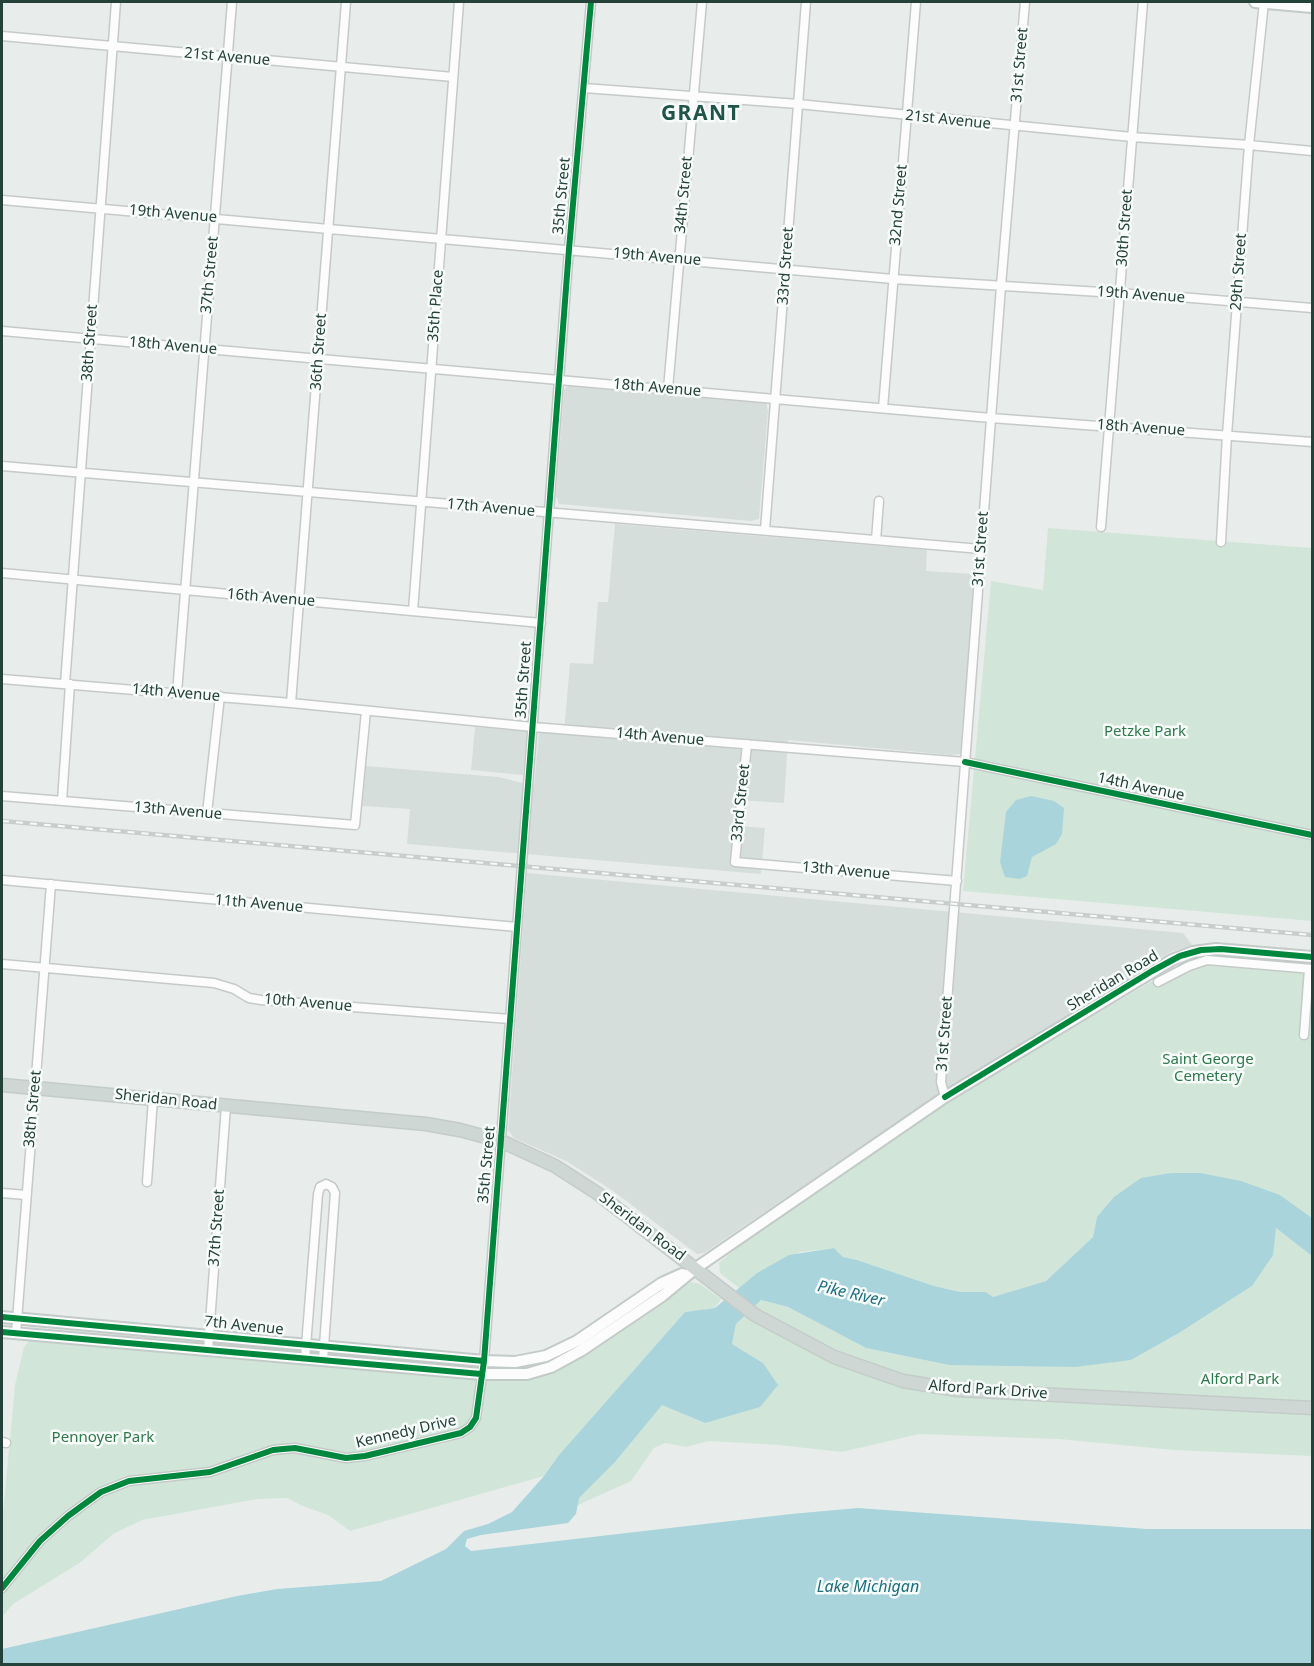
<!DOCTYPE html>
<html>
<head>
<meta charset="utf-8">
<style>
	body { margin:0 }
	#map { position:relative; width:1314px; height:1666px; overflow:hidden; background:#e8edeb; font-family:"Noto Sans",sans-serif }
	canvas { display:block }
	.frame { position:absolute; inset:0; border:3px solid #24423a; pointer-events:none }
</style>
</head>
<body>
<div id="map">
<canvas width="1314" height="1666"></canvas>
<div class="frame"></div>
</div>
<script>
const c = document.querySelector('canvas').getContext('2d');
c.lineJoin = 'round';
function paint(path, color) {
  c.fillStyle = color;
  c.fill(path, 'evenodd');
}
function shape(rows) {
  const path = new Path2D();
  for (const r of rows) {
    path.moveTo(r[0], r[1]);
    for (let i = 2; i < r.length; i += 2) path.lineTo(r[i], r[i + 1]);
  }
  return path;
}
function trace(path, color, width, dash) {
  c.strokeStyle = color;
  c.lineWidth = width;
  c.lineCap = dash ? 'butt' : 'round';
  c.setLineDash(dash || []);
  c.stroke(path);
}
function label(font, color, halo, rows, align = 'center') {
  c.font = font + ' "Noto Sans",sans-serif';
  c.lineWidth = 5;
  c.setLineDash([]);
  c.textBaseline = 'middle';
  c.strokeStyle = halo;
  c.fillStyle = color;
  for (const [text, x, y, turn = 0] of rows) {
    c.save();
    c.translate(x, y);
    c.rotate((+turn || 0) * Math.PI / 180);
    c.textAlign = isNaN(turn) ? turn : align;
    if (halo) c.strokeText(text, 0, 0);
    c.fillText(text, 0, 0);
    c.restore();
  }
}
const built = shape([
	[571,385,766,403,768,411,759,519,751,521,559,504,556,496,564,390,566,387],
	[615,524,927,550,926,571,974,574,962,749,960,754,951,755,788,740,784,803,738,800,736,826,765,828,761,874,407,844,410,809,362,806,366,766,499,777,534,786,539,732,564,732,570,663,593,664,598,602,608,602],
	[475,727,527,731,523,775,471,770],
	[527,873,1183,933,1192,945,1171,952,1157,960,1036,1035,862,1146,704,1253,697,1254,613,1191,568,1162,514,1138,508,1130]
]);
const green = shape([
	[1048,528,1312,548,1312,921,963,891,991,581,1043,590],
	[1193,957,1312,965,1312,1218,1280,1195,1097,1217,1093,1237,1046,1281,993,1297,986,1292,960,1292,934,1286,857,1260,843,1257,834,1248,800,1252,757,1273,739,1288,720,1273,719,1263,753,1234,948,1101],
	[1276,1228,1312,1256,1312,1456,1174,1450,1059,1439,919,1434,842,1452,779,1445,709,1441,686,1447,665,1443,654,1448,631,1481,576,1506,579,1498,615,1462,662,1404,705,1423,763,1363,732,1344,736,1324,761,1300,788,1307,866,1348,949,1365,1131,1360,1179,1333,1252,1286],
	[691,1282,700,1284,721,1299,715,1308,685,1312,559,1455,544,1476,350,1531,328,1515,300,1505,288,1498,257,1499,142,1520,113,1534,81,1562,13,1604,2,1617,2,1524,15,1385,24,1347,30,1340,501,1380,540,1376,579,1358]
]);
const water = shape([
	[1031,796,1054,801,1064,808,1062,834,1056,844,1032,857,1027,876,1020,879,1005,877,1000,862,1006,812,1016,800],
	[1171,1173,1200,1173,1241,1181,1280,1195,1312,1218,1312,1256,1276,1228,1273,1255,1252,1286,1179,1333,1131,1360,1075,1367,949,1365,866,1348,788,1307,761,1300,736,1324,732,1344,763,1363,778,1385,760,1407,705,1423,662,1405,615,1462,579,1498,576,1514,568,1523,481,1535,467,1539,465,1546,471,1551,791,1514,858,1508,1147,1529,1312,1529,1312,1664,2,1664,2,1649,237,1596,277,1589,381,1581,446,1549,464,1531,488,1524,512,1512,544,1476,559,1455,685,1312,715,1308,757,1273,789,1255,834,1248,843,1257,857,1260,934,1286,960,1292,986,1292,993,1297,1046,1281,1093,1237,1097,1217,1114,1197,1141,1178]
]);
const street = shape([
	[2,36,453,77],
	[584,88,798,104,1132,137,1249,145,1312,151],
	[2,200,893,279,1180,297,1312,308],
	[2,331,991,418,1312,442],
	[668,389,702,2],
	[883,408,916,2],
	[2,466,981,549],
	[1101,527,1143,2],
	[765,530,806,2],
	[876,540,879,501],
	[1221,542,1227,435,1249,145,1264,2],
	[2,573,541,623],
	[413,611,459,2],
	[2,679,291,703,533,727,965,762,1312,835],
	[65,684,116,2],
	[177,693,232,2],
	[291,703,346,2],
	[747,744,735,862,957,881],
	[2,796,355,825,366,711],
	[62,801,70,684],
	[207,813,220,696],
	[2,880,517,927],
	[2,964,214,983,234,989,249,998,261,1000,510,1019],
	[1158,982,1189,966,1207,960,1312,969],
	[1304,1035,1309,969],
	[945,1097,941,1082,1001,286,1025,2],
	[147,1182,153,1099],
	[2,1193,26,1195],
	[16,1333,51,884],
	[208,1350,226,1106],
	[305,1359,318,1194,320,1187,326,1184,332,1187,335,1193,323,1360],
	[2,1442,6,1443],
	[2,1588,40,1541,68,1516,101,1492,129,1481,210,1472,273,1450,283,1449,295,1448,346,1458,365,1456,461,1433,470,1427,476,1418,484,1361,569,249,591,2]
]);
const secondary = shape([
	[1255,2,1312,7],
	[2,1317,484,1361,515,1362,546,1356,577,1341,662,1283,682,1274],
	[2,1332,481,1374,527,1374,551,1367,582,1350,662,1296,696,1268,945,1097,1172,960,1193,952,1216,949,1312,957]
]);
const primary = shape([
	[2,1085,426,1124,460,1130,501,1141,555,1166,597,1193,755,1315,834,1357,903,1381,958,1390,1312,1408]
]);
const rail = shape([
	[2,821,1312,935]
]);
const cycleway = shape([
	[965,762,1312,835],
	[945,1097,1152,971,1180,956,1201,950,1221,949,1312,957],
	[2,1317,484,1361],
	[2,1332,481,1374],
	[2,1588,40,1541,68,1516,101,1492,129,1481,210,1472,273,1450,283,1449,295,1448,346,1458,365,1456,461,1433,470,1427,476,1418,484,1361,569,249,591,2]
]);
const streetNames = [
	["21st Avenue",227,57,5],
	["31st Street",1020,65,-85],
	["21st Avenue",948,120,6],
	["34th Street",684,195,-85],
	["35th Street",562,196,-85],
	["32nd Street",899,205,-85],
	["19th Avenue",173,214,5],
	["30th Street",1125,228,-86],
	["19th Avenue",657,257,5],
	["33rd Street",786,266,-86],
	["29th Street",1239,272,-86],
	["37th Street",210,275,-85],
	["19th Avenue",1141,295,4],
	["35th Place",436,306,-86],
	["38th Street",90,343,-86],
	["18th Avenue",173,346,5],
	["36th Street",319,352,-86],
	["18th Avenue",657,388,5],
	["18th Avenue",1141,428,4],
	["17th Avenue",491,508,5],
	["31st Street",981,549,-86],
	["16th Avenue",271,598,5],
	["35th Street",524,680,-86],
	["14th Avenue",176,693,5],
	["14th Avenue",660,737,5],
	["14th Avenue",1141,787,12],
	["33rd Street",741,803,-84],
	["13th Avenue",178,811,5],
	["13th Avenue",846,871,5],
	["11th Avenue",259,904,5],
	["Sheridan Road",1113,981,-31],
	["10th Avenue",308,1003,5],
	["31st Street",945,1034,-86],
	["Sheridan Road",166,1100,6],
	["38th Street",33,1109,-85],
	["35th Street",487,1165,-85],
	["Sheridan Road",642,1227,37],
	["37th Street",217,1228,-86],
	["7th Avenue",244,1326,6],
	["Alford Park Drive",988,1390,4],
	["Kennedy Drive",406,1432,-13]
];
const parkNames = [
	["Petzke Park",1145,732],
	["Saint George",1208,1060],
	["Cemetery",1208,1077],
	["Alford Park",1240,1380],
	["Pennoyer Park",103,1438]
];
const waterNames = [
	["Pike River",851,1294,13],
	["Lake Michigan",868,1587]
];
const districtNames = [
	["GRANT",701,114]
];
paint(built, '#d6dedb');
paint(green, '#d1e6d8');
paint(water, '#a9d4db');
trace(street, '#c5cac8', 11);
trace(secondary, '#c3cbc8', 14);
trace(primary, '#c3ccc9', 15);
trace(street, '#fcfcfc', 8);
trace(secondary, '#fcfcfc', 10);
trace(primary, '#cfd7d5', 12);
trace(rail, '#c9cdcc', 4.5);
trace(rail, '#f7fbf9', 2, [7]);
trace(cycleway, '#00873e', 6);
label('15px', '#24423a', '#f7fbf9', streetNames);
label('15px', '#2d7a4b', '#f7fbf9', parkNames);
label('italic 16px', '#1c6f80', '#f7fbf9', waterNames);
c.letterSpacing = '1.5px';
label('bold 21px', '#1f5548', '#f7fbf9', districtNames);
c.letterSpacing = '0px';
</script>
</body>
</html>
